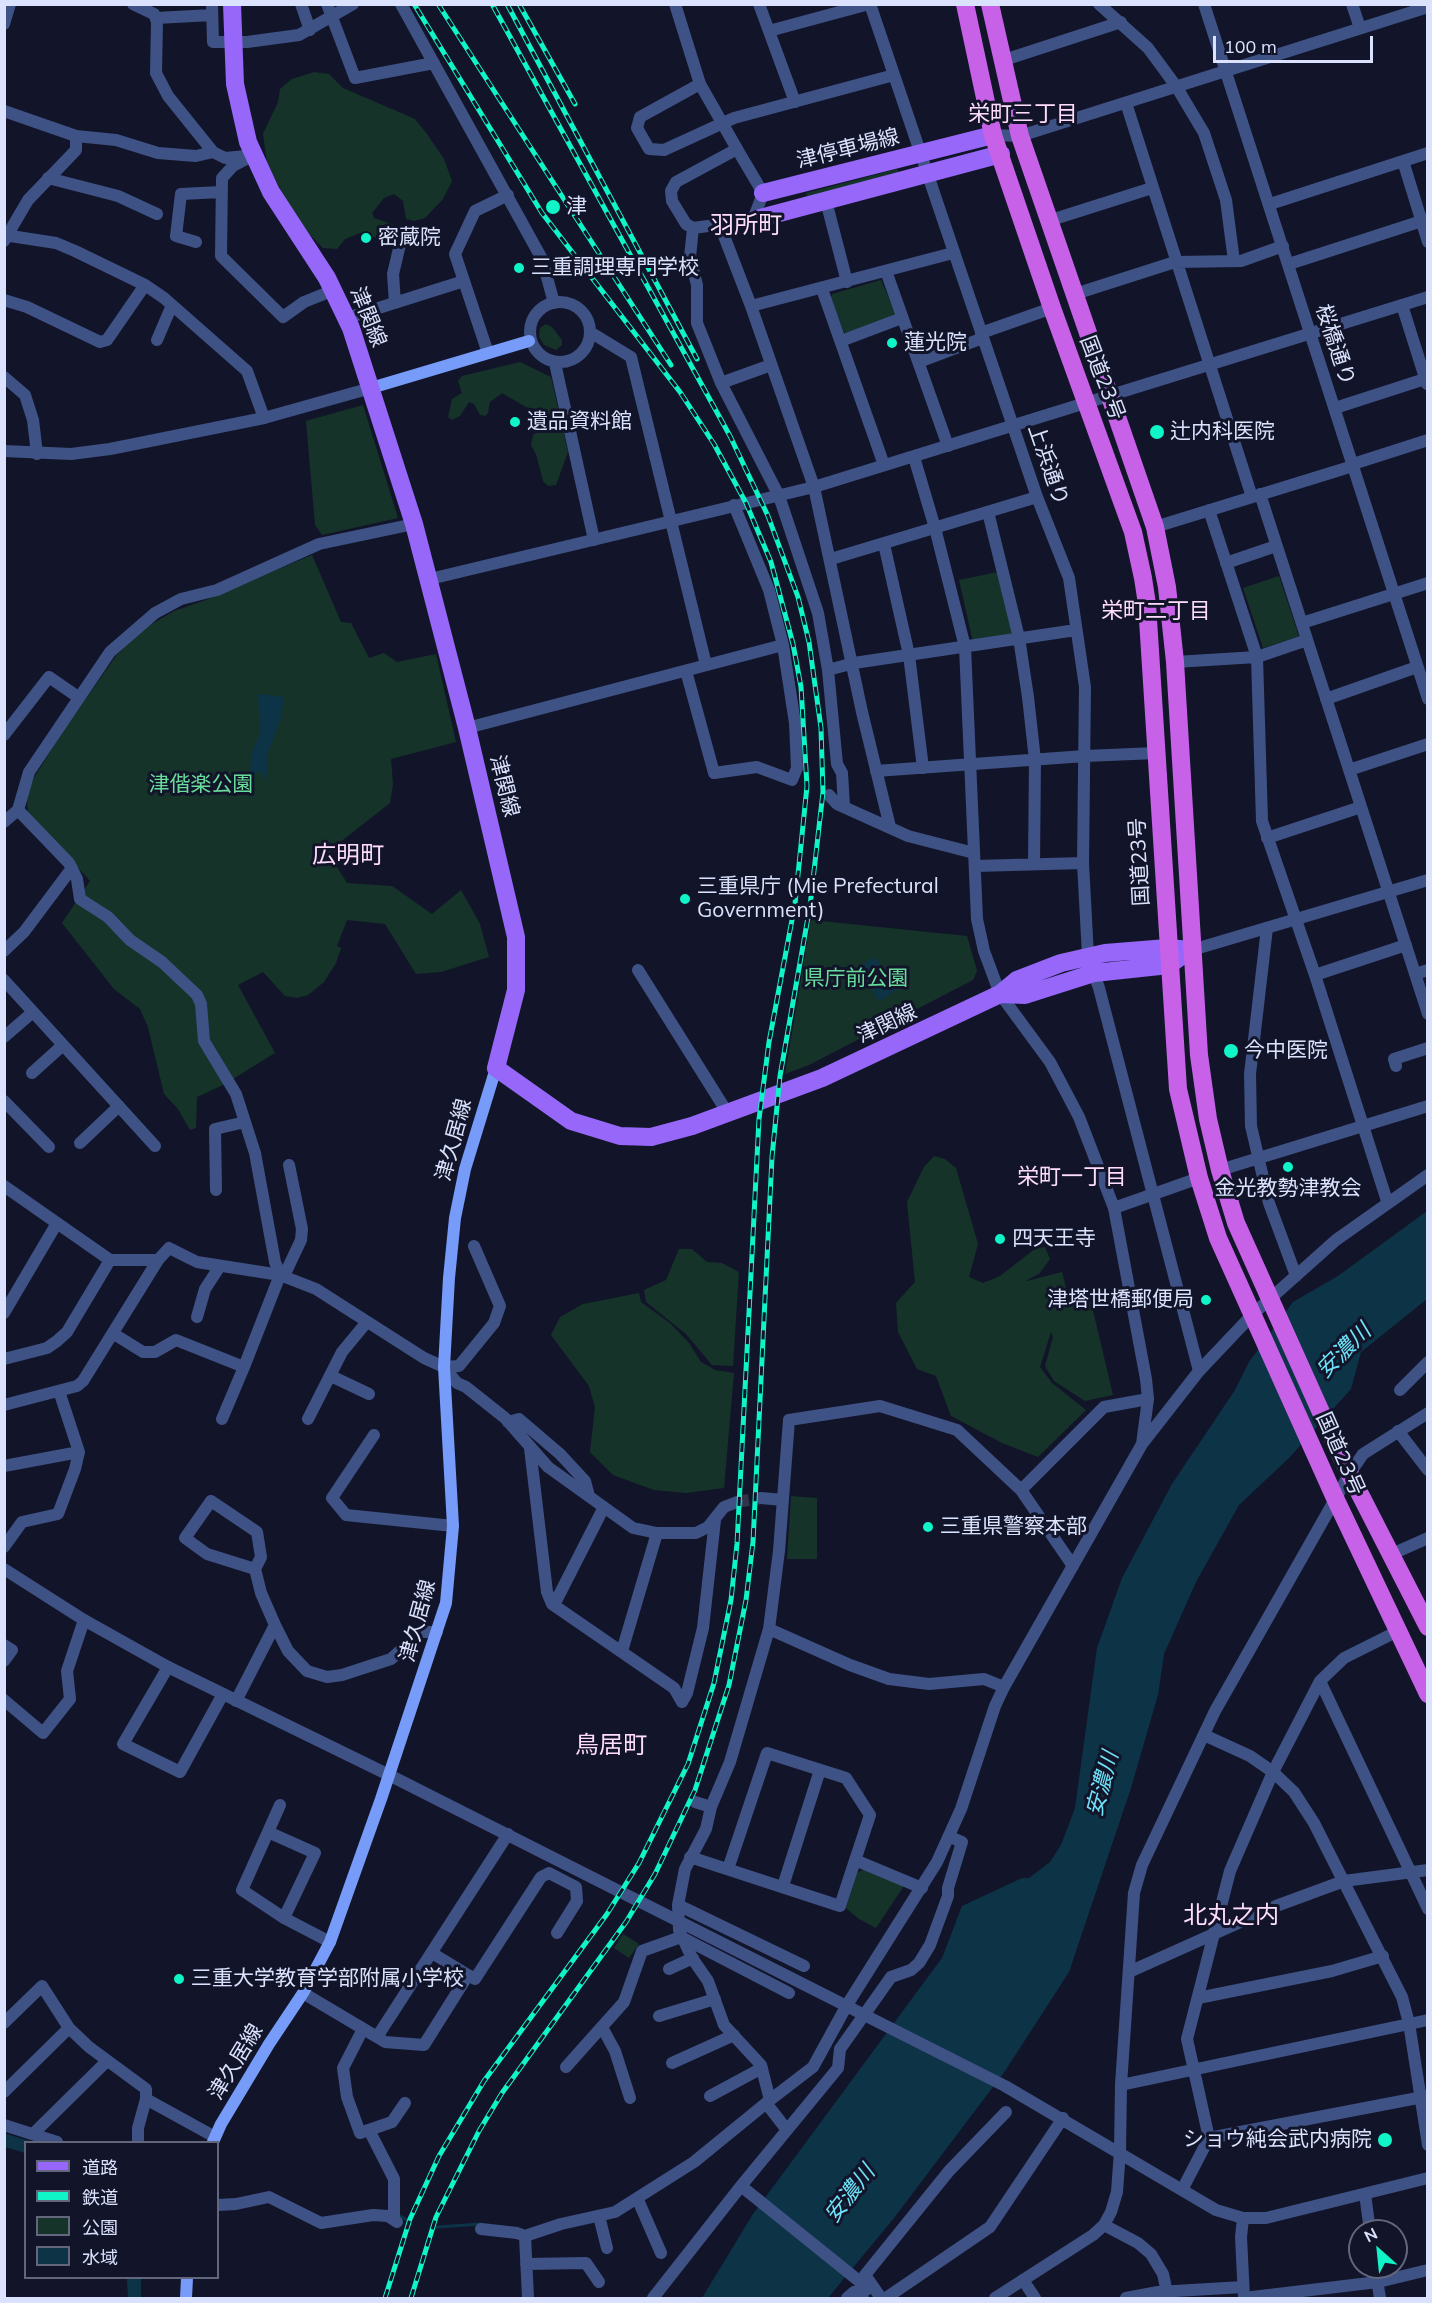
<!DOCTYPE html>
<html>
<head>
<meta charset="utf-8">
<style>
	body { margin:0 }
	#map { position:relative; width:1432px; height:2303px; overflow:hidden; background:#121529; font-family:Mulish,"Noto Sans JP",sans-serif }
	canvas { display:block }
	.frame { position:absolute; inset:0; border:6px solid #dbe2fd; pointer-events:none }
	.legend { position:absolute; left:24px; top:2141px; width:195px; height:138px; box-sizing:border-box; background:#121529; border:2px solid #62677e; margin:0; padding:8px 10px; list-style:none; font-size:18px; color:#dbe2fd }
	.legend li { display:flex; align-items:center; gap:12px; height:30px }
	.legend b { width:30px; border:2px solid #62677e }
	.north { position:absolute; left:1348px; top:2219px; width:60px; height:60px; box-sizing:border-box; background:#121529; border:2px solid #62677e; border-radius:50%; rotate:333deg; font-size:16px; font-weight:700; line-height:24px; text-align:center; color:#dbe2fd }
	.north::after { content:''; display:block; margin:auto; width:21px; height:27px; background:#10f5c7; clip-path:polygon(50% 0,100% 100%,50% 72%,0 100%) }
	.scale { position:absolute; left:1213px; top:36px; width:160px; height:27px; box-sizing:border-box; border:3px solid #dbe2fd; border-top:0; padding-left:8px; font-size:18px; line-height:21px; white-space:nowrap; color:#dbe2fd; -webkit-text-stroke:4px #121529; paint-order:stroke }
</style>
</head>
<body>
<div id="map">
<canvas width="1432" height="2303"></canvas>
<div class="frame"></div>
<ul class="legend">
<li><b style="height:8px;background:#9667f9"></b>道路</li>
<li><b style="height:8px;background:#10f5c7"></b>鉄道</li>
<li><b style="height:16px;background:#153329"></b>公園</li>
<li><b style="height:16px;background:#0d3347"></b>水域</li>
</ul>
<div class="north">N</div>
<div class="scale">100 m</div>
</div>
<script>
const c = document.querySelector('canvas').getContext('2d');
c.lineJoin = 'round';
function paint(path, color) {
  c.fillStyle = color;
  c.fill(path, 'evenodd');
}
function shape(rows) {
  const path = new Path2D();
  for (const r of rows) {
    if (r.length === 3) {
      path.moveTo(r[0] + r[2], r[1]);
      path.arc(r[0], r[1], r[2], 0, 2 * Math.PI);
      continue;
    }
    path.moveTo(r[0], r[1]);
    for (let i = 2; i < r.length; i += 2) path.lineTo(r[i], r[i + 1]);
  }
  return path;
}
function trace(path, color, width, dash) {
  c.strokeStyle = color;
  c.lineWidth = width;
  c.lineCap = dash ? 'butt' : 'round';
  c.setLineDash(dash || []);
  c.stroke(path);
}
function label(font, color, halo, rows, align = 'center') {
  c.font = font + ' Mulish,"Noto Sans JP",sans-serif';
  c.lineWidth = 6;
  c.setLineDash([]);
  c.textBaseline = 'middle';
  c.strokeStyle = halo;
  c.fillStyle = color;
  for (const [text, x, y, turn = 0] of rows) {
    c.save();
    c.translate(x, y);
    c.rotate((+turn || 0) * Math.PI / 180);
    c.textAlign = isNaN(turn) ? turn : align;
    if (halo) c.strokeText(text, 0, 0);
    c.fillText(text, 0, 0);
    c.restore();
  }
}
const green = shape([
	[314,72,329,74,343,88,415,119,427,134,444,159,452,181,443,199,425,218,414,221,406,219,403,201,394,194,384,198,372,213,374,218,394,225,388,238,383,240,360,233,345,239,337,249,323,248,295,220,267,162,263,134,278,102,280,89,292,79],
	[897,169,899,172,808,198,806,193],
	[881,280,896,314,848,335,844,332,831,298,832,294],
	[546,324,552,327,562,340,562,345,556,350,544,345,539,337,540,328],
	[520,362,551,377,568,452,556,485,548,486,543,481,536,454,531,445,533,435,547,425,541,410,526,407,502,393,490,402,488,413,485,416,480,415,474,404,469,402,460,416,452,420,448,417,452,399,462,393,458,381,462,376],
	[363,405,398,518,322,535,315,525,306,421],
	[312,555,341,622,351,623,369,658,384,653,397,662,436,654,456,742,391,759,393,784,390,803,330,850,335,864,347,883,392,886,432,914,461,890,480,924,489,957,441,972,416,974,385,924,347,920,337,946,341,948,336,963,324,982,308,995,297,998,285,996,263,972,238,985,275,1053,223,1085,197,1097,196,1128,190,1130,178,1109,164,1094,148,1027,140,1009,114,989,62,923,90,881,28,813,27,799,32,781,63,731,116,656,140,631,174,611,206,600],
	[998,572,1012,633,1009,637,973,642,959,580],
	[1279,576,1299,636,1263,648,1243,588],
	[811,920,967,936,977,971,973,980,809,1065,785,1074],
	[934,1156,945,1159,956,1168,978,1244,969,1277,983,1283,1000,1276,1036,1248,1045,1247,1050,1259,1039,1274,1027,1280,1027,1281,1062,1272,1070,1303,1090,1298,1113,1395,1085,1401,1054,1381,1045,1366,1053,1337,1051,1332,1040,1367,1052,1383,1086,1410,1038,1457,1002,1443,951,1416,936,1376,917,1369,898,1332,896,1303,915,1282,907,1202,924,1167],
	[679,1249,692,1249,707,1262,722,1263,739,1272,733,1366,712,1365,686,1334,646,1302,644,1290,666,1280],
	[639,1293,641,1302,671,1324,689,1343,701,1362,715,1370,734,1373,724,1488,686,1493,654,1490,613,1475,590,1452,595,1407,589,1386,551,1335,560,1317,583,1304],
	[791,1496,817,1498,817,1559,787,1559],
	[864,1869,904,1886,876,1928,859,1919,846,1908,857,1873],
	[623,1934,639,1944,629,1958,614,1948]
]);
const water = shape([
	[258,694,284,697,280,721,268,753,266,783,260,770,250,779,251,755,260,733],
	[875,957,890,980,894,978,900,988,879,1001,864,977,860,979,855,969],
	[1427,1211,1427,1299,1361,1352,1351,1389,1289,1458,1239,1505,1196,1582,1164,1654,1158,1695,1131,1788,1069,1972,1005,2071,894,2218,828,2298,702,2298,753,2214,942,1958,962,1906,1022,1878,1029,1878,1050,1862,1061,1845,1075,1808,1097,1648,1122,1578,1172,1484,1235,1390,1249,1362,1293,1302,1338,1276],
	[4,2133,26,2140,35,2142,26,2142,25,2153,5,2147],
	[127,2278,141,2278,141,2298,128,2298]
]);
const stream = shape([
	[400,2216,407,2220],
	[437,2227,481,2224]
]);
const minorTunnel = shape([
	[737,1502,761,1498]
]);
const minor = shape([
	[133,4,154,14,157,22,156,73,168,96,213,152,225,158,246,156],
	[212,4,213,42,247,42,299,35,353,4],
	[301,4,310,30],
	[327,4,355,78,434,63],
	[401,4,542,259,554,303],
	[759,4,795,102],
	[870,4,1037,497,1069,578,1085,687,1083,863,1088,956,1099,988,1199,1371],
	[1099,4,1148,48,1176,86,1204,133,1226,200,1234,261],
	[1352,4,1360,28],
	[156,18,212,15],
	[4,24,10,4],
	[769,31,869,4],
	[1001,61,1121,22],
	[700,84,640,117,637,128,649,149,664,150,734,118,894,75],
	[1126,103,1252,497],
	[4,111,76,136,116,140,158,153,196,156,213,152],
	[737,149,763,193,753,220,693,228,686,224,672,201,671,191,676,182,737,149],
	[252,156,233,166,222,178,221,256,283,317,304,302,334,290],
	[1403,161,1428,242],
	[48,178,118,196,157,214],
	[826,201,847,282],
	[1270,204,1428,153],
	[1048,221,1152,188],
	[719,223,751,306,814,487,862,712,890,827],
	[693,228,690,257,697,285,697,323,721,383,779,496,818,613,828,670,837,764,842,773,844,806],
	[4,235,56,243,75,251,145,285,164,298,247,371,264,418],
	[4,241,28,200,76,150,76,136],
	[196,242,176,236,181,194,221,192],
	[1289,264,1428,219],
	[886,271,948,446],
	[822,289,884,465],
	[1075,294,1175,262,1241,261,1283,246],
	[4,300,27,307,100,342,107,340,145,285],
	[560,332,30],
	[395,303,393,274,402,236],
	[1402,305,1427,384],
	[751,306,953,253],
	[347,318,464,281],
	[590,332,631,357,706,665],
	[981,333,1052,308],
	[157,340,172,305],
	[841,341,902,318],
	[488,353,455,254,475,211,508,195],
	[919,362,983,338],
	[555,363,594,540],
	[4,377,25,395,33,420,37,454],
	[721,383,771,365],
	[1335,408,1428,378],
	[1353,464,1428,440],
	[1260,494,1428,1014],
	[1209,510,1257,657,1262,821,1315,975,1387,1201],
	[988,512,1019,638,1028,697,1035,760,1034,864],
	[1155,527,1353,466],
	[884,544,909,655,923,768],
	[831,559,1037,497],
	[1226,563,1276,546],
	[1302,623,1428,583],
	[1175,662,1257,657,1307,640],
	[828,670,854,663,1076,630],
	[686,671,714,773,757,767,792,780,797,768,795,723,783,645,769,590,734,505],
	[1326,699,1417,667],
	[467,728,783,645],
	[4,735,49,677,78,697],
	[1349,770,1428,744],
	[876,771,1085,756,1156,753],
	[829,795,837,804,908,836,974,853],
	[18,810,69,863,77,879,80,899,108,917,130,940,162,962,197,995,201,1004,204,1041,236,1094,255,1153,275,1262,280,1275,244,1367,176,1340,155,1352,143,1352,114,1334],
	[4,822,18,810,29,772,110,652,155,613,181,599,217,590,319,544,414,524],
	[1267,838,1361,807],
	[975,866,1083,863],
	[1267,928,1250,1074,1251,1126,1269,1203,1296,1276],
	[4,951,24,932,72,868],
	[1415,974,1428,970],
	[1315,975,1406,945],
	[4,980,155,1146],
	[4,1037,33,1012],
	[1396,1066,1394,1059,1428,1048],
	[32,1073,63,1045],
	[4,1101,49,1147],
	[80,1143,119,1106],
	[1220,1170,1428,1106],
	[4,1186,110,1260,158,1260],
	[216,1190,215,1129,245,1122],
	[1114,1208,1199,1178],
	[284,1276,301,1240,302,1229,289,1165],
	[4,1313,57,1223],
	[1253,1314,1336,1240,1428,1175],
	[197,1317,205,1289,220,1266],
	[4,1359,47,1348,57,1341,67,1332,110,1260],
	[444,1367,457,1383,466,1387,505,1418,548,1467,633,1528,657,1533,696,1533,708,1527,724,1507,737,1502],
	[331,1376,369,1394],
	[1400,1390,1428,1362],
	[4,1405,77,1386,83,1381,158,1260,169,1248,197,1262,280,1275,316,1289,424,1358,444,1367,459,1366,494,1323,500,1306,474,1246],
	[222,1419,244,1367],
	[308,1419,342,1352,366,1323],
	[508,1422,519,1419,560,1454,585,1481,589,1496],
	[1398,1431,1428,1470],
	[374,1435,332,1498,346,1515,453,1526],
	[530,1448,547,1592,552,1604,674,1688,682,1702],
	[4,1466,79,1452],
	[1021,1490,1104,1407,1148,1399],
	[761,1498,783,1500],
	[4,1547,22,1522,58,1514,75,1469,79,1452,59,1391],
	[255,1569,261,1557,257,1532,211,1501,185,1538,207,1554,255,1569,261,1593,275,1625,288,1651,307,1671,327,1677,342,1675,391,1659,421,1632,437,1632],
	[554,1605,604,1507],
	[769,1629,850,1665,889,1679,929,1684,984,1679,1004,1687],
	[4,1645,12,1650,4,1661],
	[622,1651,657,1533],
	[168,1667,123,1744,180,1772,223,1694],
	[1320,1681,1428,1909],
	[4,1700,43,1733,70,1699,67,1671,84,1620],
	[236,1701,275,1625],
	[682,1702,687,1693,703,1628,715,1520],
	[711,1807,730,1762,769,1629,779,1551,789,1420,880,1406,957,1430,1021,1490,1073,1566],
	[268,1832,280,1805],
	[690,1857,840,1906,870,1815,846,1778,767,1753,728,1869],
	[855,1860,922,1888],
	[783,1886,820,1770],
	[678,1905,804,1966],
	[284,1918,315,1853,268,1832,242,1890,284,1918,330,1942],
	[432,1953,468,1975],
	[669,1969,693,1958],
	[1129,1972,1276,1906,1344,1881,1428,1870],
	[303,1993,377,2037,508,1834],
	[1198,1998,1332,1971,1383,1956],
	[659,2016,715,1999],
	[4,2023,42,1986,69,2028,89,2047,146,2089,146,2099,215,2137],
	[363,2029,343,2068,347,2097,360,2133,392,2122,405,2103],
	[603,2029,615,2051,630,2098],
	[377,2037,385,2042,424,2045,468,1975,475,1979,541,1877,549,1873,576,1887,577,1901,557,1933],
	[672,2063,734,2035],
	[566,2067,624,2002,642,1951,681,1937,789,1993],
	[1121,2085,1428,2020],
	[4,2092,69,2028],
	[710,2096,762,2068],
	[766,2103,787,2130],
	[4,2125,57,2142],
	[369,2130,394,2179,394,2217],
	[33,2134,107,2061],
	[1209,2138,1428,2096],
	[138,2142,138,2128,146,2099],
	[741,2186,859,2281,866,2290],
	[1182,2190,1209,2138,1187,2039,1230,1871,1273,1772,1320,1681,1344,1658,1396,1632],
	[1365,2194,1370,2231],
	[638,2200,661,2253],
	[218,2205,236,2204,269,2197,321,2223,373,2215,388,2216,397,2222],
	[599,2216,607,2248],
	[1104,2225,1138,2243,1151,2254,1163,2274,1168,2297],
	[481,2229,517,2233,525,2236,561,2224,615,2212,694,2162,770,2100,761,2065,724,2025,708,1981,692,1958,679,1930,678,1905,685,1869,706,1829,711,1807,695,1802],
	[525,2236,528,2298],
	[526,2264,586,2263,599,2282],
	[1375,2267,1380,2298],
	[1023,2280,1035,2298],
	[653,2298,741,2186,838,2068,840,2049,891,1977,911,1970,919,1963,930,1945,948,1896,948,1888,962,1842,950,1837],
	[847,2298,854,2292,863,2298],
	[881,2298,865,2275,949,2171,1006,2112],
	[886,2298,990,2227,1063,2118],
	[1126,2298,1158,2292,1243,2287],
	[1244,2298,1378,2282,1428,2270]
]);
const tertiary = shape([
	[675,4,700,84,737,149],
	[1204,4,1428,699],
	[993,135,1020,136,1428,7],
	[4,451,71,454,110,449,264,418,371,388],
	[914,457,935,528,965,647,977,919,984,951,1000,994,1050,1062,1079,1117,1114,1208,1146,1379,1148,1399,1142,1444],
	[430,579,814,487,1428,297],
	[1192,950,1428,880],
	[638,970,727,1112],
	[1392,1554,1428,1538],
	[4,1569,84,1620,168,1667,389,1775,1005,2086,1216,2210,1243,2218,1266,2218,1428,2178],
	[1204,1735,1250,1756,1273,1772,1294,1792,1314,1823,1402,1997,1409,2023,1428,2145],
	[770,2100,813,2067,847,2005,937,1862,961,1809,995,1706,1004,1687,1142,1444,1199,1371,1253,1314],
	[1243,2218,1241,2237,1244,2298],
	[995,2298,1093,2235,1104,2225,1111,2212,1117,2192,1120,2151,1121,2085,1134,1893,1142,1865,1215,1711,1350,1473,1363,1454,1428,1413]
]);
const secondary = shape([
	[371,388,529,341],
	[213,2142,221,2124,269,2044,303,1993,330,1942,381,1799,446,1603,453,1526,444,1367,449,1278,455,1218,465,1169,496,1068],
	[186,2298,187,2278]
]);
const primary = shape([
	[232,4,235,84,248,142,271,192,327,278,351,328,414,524,467,728,516,937,516,990,496,1068,571,1121,620,1136,651,1137,692,1126,822,1078,1000,994,1017,980,1061,963,1105,953,1167,948,1192,950],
	[763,193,993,135],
	[753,220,1001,154],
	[1000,994,1025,995,1094,973,1169,965,1183,955]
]);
const trunk = shape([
	[965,4,993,135,1052,308,1133,532,1143,578,1147,604,1178,1089,1199,1178,1218,1238,1335,1498,1428,1694],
	[990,4,1020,136,1155,527,1167,587,1175,662,1199,1055,1208,1119,1220,1170,1236,1223,1342,1459,1428,1627]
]);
const rail = shape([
	[438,4,671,365],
	[507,4,697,359],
	[519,4,575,104],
	[385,2298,410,2219,439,2156,484,2081,607,1914,639,1863,688,1764,714,1683,731,1600,737,1544,759,1119,769,1042,795,904,807,786,801,687,793,644,771,562,746,503,714,444,680,392,542,213,414,4],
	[411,2298,436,2217,479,2131,502,2093,626,1922,655,1874,695,1790,729,1685,746,1600,753,1542,772,1157,780,1076,810,906,823,792,821,728,809,642,798,597,768,516,730,436,492,4]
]);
const markers = [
	[553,207,8,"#10f5c7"],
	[366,238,6,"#10f5c7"],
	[519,268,6,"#10f5c7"],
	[892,343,6,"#10f5c7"],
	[515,422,6,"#10f5c7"],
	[1157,432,8,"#10f5c7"],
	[685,899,6,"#10f5c7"],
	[1231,1051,8,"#10f5c7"],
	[1288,1167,6,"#10f5c7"],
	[1000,1239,6,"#10f5c7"],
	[1206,1300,6,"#10f5c7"],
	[928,1527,6,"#10f5c7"],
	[179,1979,6,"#10f5c7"],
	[1385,2140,8,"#10f5c7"]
];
const streetNames = [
	["津停車場線",848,149,-14],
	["津関線",368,317,68],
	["桜橋通り",1335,345,72],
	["国道23号",1102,378,69],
	["上浜通り",1048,465,71],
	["津関線",504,786,76],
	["国道23号",1140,862,-93],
	["津関線",887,1024,-25],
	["津久居線",454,1140,-75],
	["国道23号",1340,1454,66],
	["津久居線",418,1621,-75],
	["津久居線",236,2062,-59]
];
const poiNames = [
	["津",566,207],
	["密蔵院",378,238],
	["三重調理専門学校",531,268],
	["蓮光院",904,343],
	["遺品資料館",527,422],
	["辻内科医院",1170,432],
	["三重県庁 (Mie Prefectural",697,887],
	["Government)",697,911],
	["今中医院",1244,1051],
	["金光教勢津教会",1288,1189,"center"],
	["四天王寺",1012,1239],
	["津塔世橋郵便局",1194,1300,"right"],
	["三重県警察本部",940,1527],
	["三重大学教育学部附属小学校",191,1979],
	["ショウ純会武内病院",1372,2140,"right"]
];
const parkNames = [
	["津偕楽公園",201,785],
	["県庁前公園",856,979]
];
const neighbourhoodNames = [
	["栄町三丁目",1023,114],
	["栄町二丁目",1156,611],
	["栄町一丁目",1072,1177]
];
const waterNames = [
	["安濃川",1344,1351,-45],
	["安濃川",1103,1784,-75],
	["安濃川",850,2194,-52]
];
const quarterNames = [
	["羽所町",746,226],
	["広明町",348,856],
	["鳥居町",611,1746],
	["北丸之内",1231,1916]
];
paint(green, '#153329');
paint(water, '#0d3347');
trace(stream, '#0d3347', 3);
trace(minorTunnel, '#303449', 12, [12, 6]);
trace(minor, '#3f5286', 12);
trace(tertiary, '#3f5286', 12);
trace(secondary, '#779bf9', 12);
trace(primary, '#9667f9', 18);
trace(trunk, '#c762e8', 18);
trace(rail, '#10f5c7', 5);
trace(rail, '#121529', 3, [9]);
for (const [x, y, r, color] of markers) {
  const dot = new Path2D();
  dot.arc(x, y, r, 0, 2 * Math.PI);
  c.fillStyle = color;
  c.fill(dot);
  trace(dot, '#121529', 2);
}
label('21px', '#dbe2fd', '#121529', streetNames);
label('21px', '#dbe2fd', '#121529', poiNames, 'left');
label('21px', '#69dc9c', '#121529', parkNames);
label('22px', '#feddfc', '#121529', neighbourhoodNames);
label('italic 22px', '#6ee3f9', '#121529', waterNames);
label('24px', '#feddfc', '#121529', quarterNames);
</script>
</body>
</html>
